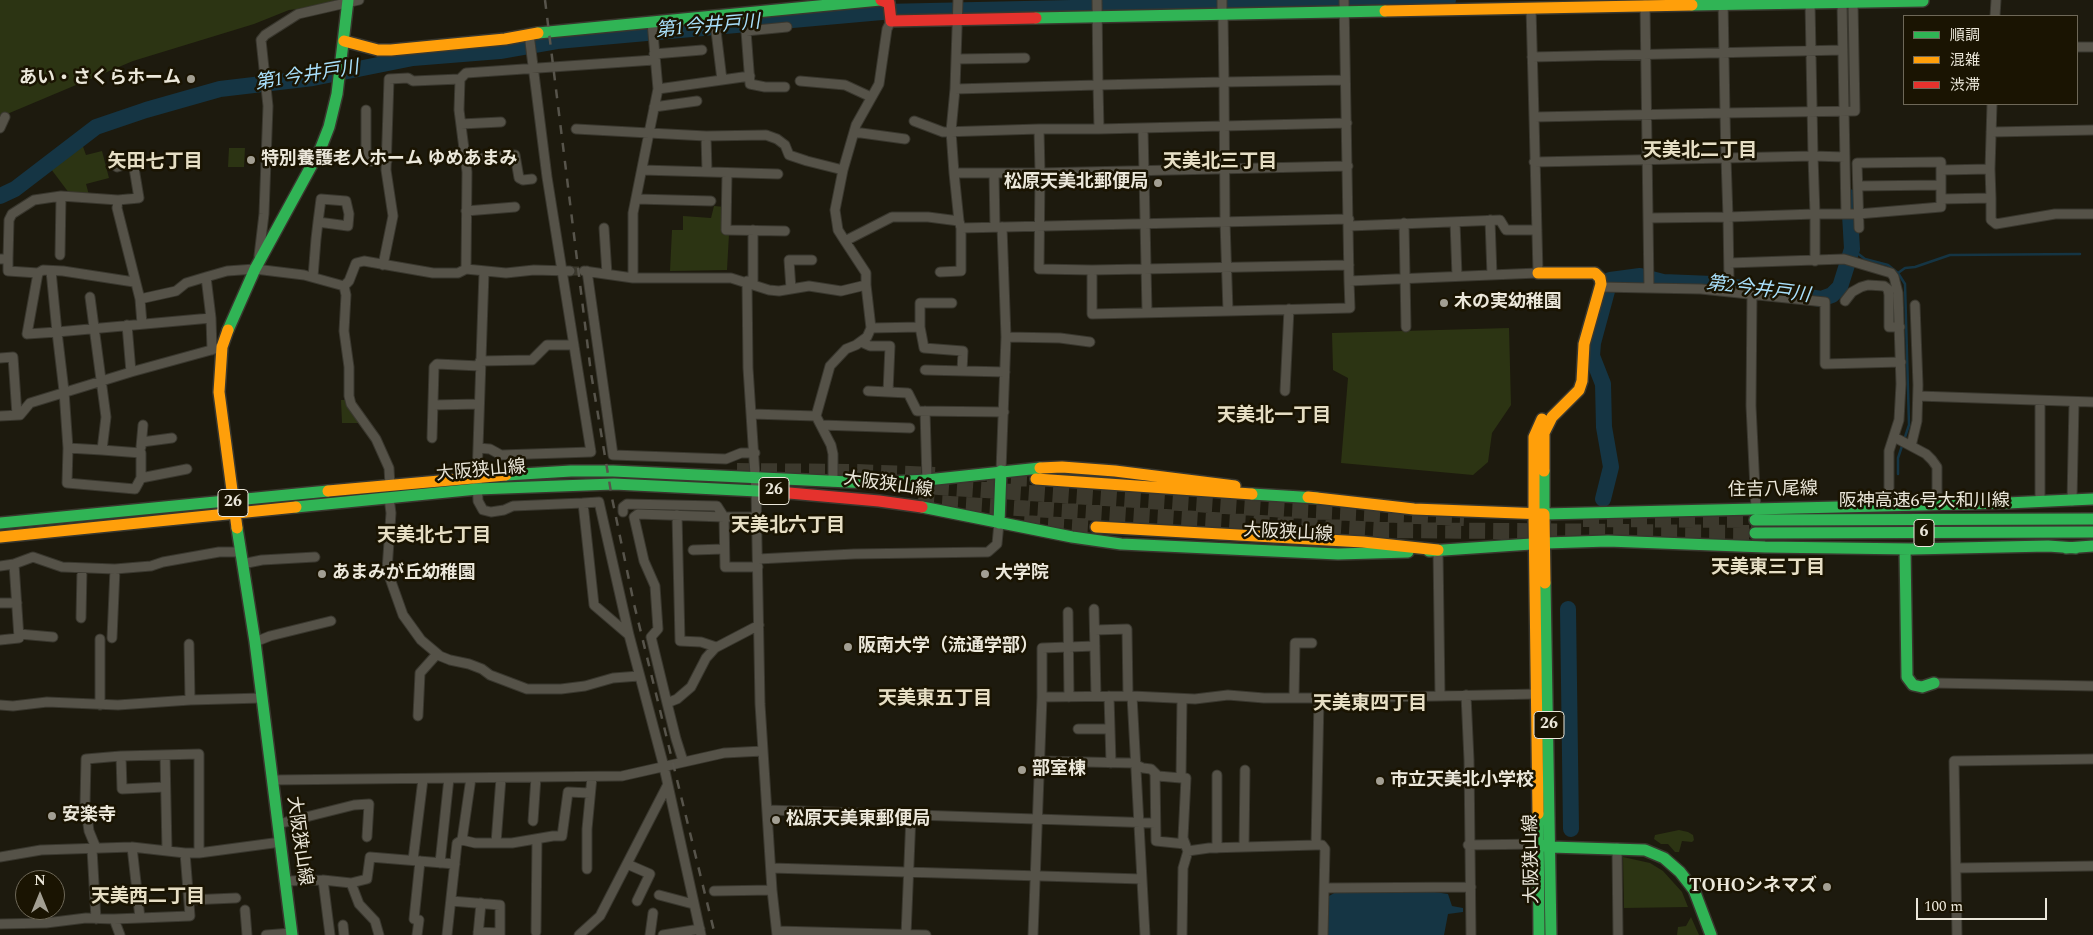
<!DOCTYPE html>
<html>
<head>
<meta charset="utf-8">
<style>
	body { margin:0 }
	#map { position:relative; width:2093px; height:935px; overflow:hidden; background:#1d1a0e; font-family:Spectral,"Noto Sans JP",serif }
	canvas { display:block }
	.legend { position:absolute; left:1903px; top:15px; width:175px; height:90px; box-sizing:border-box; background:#1a1402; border:1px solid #6e6858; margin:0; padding:6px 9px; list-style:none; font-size:15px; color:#ebe7da }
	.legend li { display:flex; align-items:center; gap:10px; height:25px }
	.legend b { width:25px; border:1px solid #6e6858 }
	.north { position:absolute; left:15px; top:870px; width:50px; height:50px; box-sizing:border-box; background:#1a1402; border:1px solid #6e6858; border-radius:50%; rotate:0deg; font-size:14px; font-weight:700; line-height:20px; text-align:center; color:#ebe7da }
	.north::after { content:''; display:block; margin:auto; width:18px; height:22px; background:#a39f93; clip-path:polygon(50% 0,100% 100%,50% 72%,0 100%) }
	.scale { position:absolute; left:1916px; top:898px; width:131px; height:22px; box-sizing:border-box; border:2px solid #ebe7da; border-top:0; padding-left:6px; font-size:15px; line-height:18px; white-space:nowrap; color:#ebe7da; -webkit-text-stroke:4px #1a1402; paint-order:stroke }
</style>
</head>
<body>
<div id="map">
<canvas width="2093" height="935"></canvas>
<ul class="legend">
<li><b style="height:6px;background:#30b455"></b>順調</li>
<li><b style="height:6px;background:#ff9f0a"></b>混雑</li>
<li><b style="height:6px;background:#e5322d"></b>渋滞</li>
</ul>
<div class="north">N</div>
<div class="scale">100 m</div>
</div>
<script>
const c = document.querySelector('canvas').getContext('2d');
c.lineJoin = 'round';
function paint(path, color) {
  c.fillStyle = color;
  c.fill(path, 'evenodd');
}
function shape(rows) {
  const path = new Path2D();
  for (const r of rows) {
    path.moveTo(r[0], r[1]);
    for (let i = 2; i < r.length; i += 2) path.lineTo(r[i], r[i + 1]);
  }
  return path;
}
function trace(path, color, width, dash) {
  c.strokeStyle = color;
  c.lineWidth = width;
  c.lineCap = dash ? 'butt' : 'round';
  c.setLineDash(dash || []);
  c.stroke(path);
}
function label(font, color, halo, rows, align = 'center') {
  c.font = font + ' Spectral,"Noto Sans JP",serif';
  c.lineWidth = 5;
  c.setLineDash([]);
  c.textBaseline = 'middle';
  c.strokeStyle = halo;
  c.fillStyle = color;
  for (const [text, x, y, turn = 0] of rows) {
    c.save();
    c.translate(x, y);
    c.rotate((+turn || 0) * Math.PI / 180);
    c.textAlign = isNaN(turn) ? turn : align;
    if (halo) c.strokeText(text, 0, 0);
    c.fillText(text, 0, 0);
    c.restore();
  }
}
const green = shape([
	[0,0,336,0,308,8,289,10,254,24,133,61,0,117],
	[82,144,86,155,102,151,109,178,86,184,89,195,69,193,51,169],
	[229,148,245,148,244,167,228,167],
	[714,206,725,207,729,234,727,270,670,271,672,230,683,230,683,216,711,218],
	[1509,328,1511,405,1492,433,1488,462,1473,475,1341,463,1348,378,1333,370,1332,333],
	[341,400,348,400,362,423,342,423],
	[1679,830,1688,832,1693,835,1694,840,1692,842,1682,841,1679,852,1675,852,1668,844,1661,844,1654,839,1655,835],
	[1623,857,1650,863,1663,871,1682,892,1688,907,1624,908],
	[1691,917,1699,935,1677,935,1678,927,1686,926]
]);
const water = shape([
	[1428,891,1448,894,1452,906,1463,908,1463,912,1448,914,1444,935,1326,935,1329,896,1336,892]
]);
const stream = shape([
	[1852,249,1865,259,1888,265,1898,273,1905,284,1909,425,1898,458,1898,474],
	[1898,273,1905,268,1915,267,1950,255,2080,254]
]);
const river = shape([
	[0,196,15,189,96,127,146,110,220,89,313,78,413,58,500,51,557,41,882,12,1448,0],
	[1803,296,1821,299,1832,295,1840,287,1852,249,1849,197],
	[1603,499,1611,467,1604,427,1603,384,1592,356,1593,343,1610,280,1640,276,1663,282,1713,284,1769,292],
	[1568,609,1571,829]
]);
const streetTunnel = shape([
	[570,271,584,271]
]);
const highwayTunnel = shape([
	[737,471,856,472,935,475],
	[987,477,1036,479],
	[909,485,1285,510,1464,518],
	[918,502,1378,530,1755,533],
	[1583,519,1755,520],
	[1024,523,1096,527]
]);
const street = shape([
	[1344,0,1349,281,1538,273,1534,117,1725,113,1726,158,1813,156,1815,214,1858,214,1941,207,1941,170],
	[1723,0,1725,113,1855,111,1853,3],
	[1810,3,1813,156,1845,157],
	[1842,3,1846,214],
	[1531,8,1534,117],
	[1222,15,1222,0],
	[1995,16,1996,0],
	[652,22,658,89,649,133,706,136,766,135,777,139,785,145,789,155,807,161,843,170,835,210,838,230,845,241,892,217,928,217,959,221,954,173,1040,173,1039,129,1099,129,1098,85,1224,82,1223,15],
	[716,31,722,80],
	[2077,47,2093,47],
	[654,54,702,50],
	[1532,57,1843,50],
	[957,59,1025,58],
	[460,79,459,110,467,172,466,269],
	[1345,80,1224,82,1225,222,1228,311,1350,308,1349,281],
	[800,81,845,85,871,97],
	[785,87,765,87,750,84,746,31,787,27],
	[658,89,750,76],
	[955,89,1098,85,1097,0],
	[654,107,697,101],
	[366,110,366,161,387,161],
	[914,121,943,132,1039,129],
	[461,124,501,122],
	[0,128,5,117],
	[1143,128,1147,312],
	[576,129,649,133,633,213,633,278,584,271],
	[1099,129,1347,123],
	[854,132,905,139],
	[1991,132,2093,130],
	[706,136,707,172],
	[466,160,515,155,519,178,523,180,532,179],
	[1534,162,1726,158,1728,217,1815,214,1815,261],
	[1348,166,1040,173,1039,269,1092,270,1349,265],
	[642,170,778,174],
	[843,170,856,125,879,84,887,29,891,21],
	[727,173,726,230,785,231],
	[954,173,951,131,955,89,958,0],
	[994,173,995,227],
	[1858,186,1941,185],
	[1991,198,1991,220,1996,224,2055,214,2093,214],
	[636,199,711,201],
	[1941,199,1991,198,1990,169],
	[118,200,117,208,140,299,142,324],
	[466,211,515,207],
	[1648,218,1728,217,1729,281],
	[1490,220,1492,275],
	[959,221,961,228,1349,219],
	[1455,222,1457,276],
	[1404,223,1406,327],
	[1349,226,1500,220,1506,230,1537,230],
	[604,228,607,274],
	[1859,228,1857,163,1941,162,1941,170,1990,169,1992,104],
	[60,255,61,196],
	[259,256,264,214,268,106,261,40,265,35,298,14,359,0],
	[0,259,8,259,8,271,38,273,27,334,57,332,64,391,68,448],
	[8,259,9,220,12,214,34,200,61,196,118,200,139,198,133,162,117,167],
	[1729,263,1844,259,1891,273,1894,277,1898,293,1901,384,1899,420,1889,451,1889,506],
	[383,265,393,216,386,170,389,79,408,78,413,81,460,79,466,73,654,60],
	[1092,270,1092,314,1228,311],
	[51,271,57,332,211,318],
	[587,271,613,455,726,459,741,453,755,453],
	[484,272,477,477,478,501,483,510,491,512,504,510,513,506,583,503,594,605,629,635,664,767,701,935],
	[940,272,961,271,961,228],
	[38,273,43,270,63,271,134,282],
	[206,277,211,318,212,350],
	[313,277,316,239,318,222,321,199,346,201,349,214,348,226,318,222],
	[633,278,731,278,769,290,779,291,809,286,841,291,866,285,866,273,845,241],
	[747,281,748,368,756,490,760,704,772,890,777,935],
	[753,284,753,230],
	[1600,287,1649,288,1645,5],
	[1649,288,1701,289,1825,302,1825,364,1901,362],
	[791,289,789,260,812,260],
	[1752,294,1751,406,1756,509],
	[90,297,106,417,102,450,141,453,141,478,135,489,67,483,68,448,102,450],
	[140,299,176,291,186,283,206,277,227,271,255,269,304,275,344,286],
	[1845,301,1852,292,1861,287,1868,285,1884,286,1888,289,1889,295,1889,327,1900,327],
	[1915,305,1918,385,1917,421,1911,446,1926,454,1932,460,1937,467,1937,505],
	[127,325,131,372],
	[920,327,920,303,952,303],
	[871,328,920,327,924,348,963,351,962,371],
	[1006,337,1060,338,1090,342],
	[861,342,870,346,890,346,888,392],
	[0,358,13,357,17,415],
	[480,361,532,360,547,345,574,345],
	[925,370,1005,372],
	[868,391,908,393,917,411,1004,412],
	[1285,391,1289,309],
	[1918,396,2093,402],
	[2040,401,2040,502],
	[433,405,479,404],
	[925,411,927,480],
	[752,414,816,416],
	[0,416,20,415,30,403,131,372,222,347],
	[821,425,910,428],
	[1894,437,1911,446],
	[432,438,434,367,437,364,480,366],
	[142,442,172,438],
	[141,447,143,425],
	[478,448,490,449,501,455,591,452,547,177,529,34],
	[1001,471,1006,337,1002,227],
	[141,478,187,469],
	[833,482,833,454,831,445,816,416,830,366,846,349,856,345,867,337,871,328,866,285],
	[390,485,389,468,376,439,351,404,349,396,349,367,344,331,346,295,344,286,349,281,356,263,364,261,433,273,458,273,466,269,506,273,534,270,570,271],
	[389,498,391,513,387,570,403,615,421,640,440,656,450,660,469,664,482,669,490,675,527,689,561,689,585,686,613,678,639,676],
	[2072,501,2074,402],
	[583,503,599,502,629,635],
	[623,512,623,507,627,504,717,506,724,517,757,517],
	[677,515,680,641,701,642,716,647],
	[693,550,724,549],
	[758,559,854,554,988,552,997,544,999,523],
	[242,564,262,560,315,557],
	[0,566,14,564,33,557,62,567,115,569,151,566,163,562,219,552,240,552],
	[0,603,17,603],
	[1094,609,1096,696],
	[1068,612,1069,697],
	[81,618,82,569],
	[1095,630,1127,629,1128,696],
	[19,634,53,637],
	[112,638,115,569],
	[100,639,100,705],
	[0,640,19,638,14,564],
	[255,642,270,636,331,621],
	[189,644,190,700],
	[1934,683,2093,686],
	[1466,695,1469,760,1471,935],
	[1109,696,1111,763],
	[1132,696,1145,935],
	[1440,696,1536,694],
	[1042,697,1042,648,1095,646],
	[1294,698,1295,643,1312,643],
	[667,703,651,637,658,629,655,586,644,561,634,517,638,514,724,517,725,567,758,567],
	[0,705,13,706,47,702,118,705,190,700,262,698],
	[418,716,420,673,437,654],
	[1078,729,1110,729],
	[165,755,167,850],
	[121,756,199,754,199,853],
	[683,761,676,739,667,703,677,699,691,687,706,658,715,648,759,625],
	[1039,761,1132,763,1143,768,1151,769,1158,776,1181,778,1182,699],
	[1155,773,1156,841,1185,844],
	[1217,775,1217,848],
	[1181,778,1186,778,1183,838,1187,849],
	[272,780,622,776,724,753,763,751],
	[768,810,1155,823],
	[533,821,536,777],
	[278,824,354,805,369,804,367,837],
	[462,840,475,843,512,843,553,836,562,836,568,792,590,793],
	[496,843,501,778],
	[1468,845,1539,844],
	[1244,847,1245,770],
	[96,848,89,831,85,804,86,759,121,756,122,789,165,787],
	[1617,848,1618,935],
	[92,849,96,919],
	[0,857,41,850,132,847,185,853,199,853,281,842],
	[413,860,423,779],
	[440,863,449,778],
	[627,864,650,874,637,901],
	[771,868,1142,879],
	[1957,868,2093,866],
	[587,869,587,829,592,777],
	[323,880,330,935],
	[286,881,323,880,351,883,367,879,370,857,455,864],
	[351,883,359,904,375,921,379,935],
	[1325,888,1471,887],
	[714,891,772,890],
	[659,895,693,904],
	[189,900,236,898],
	[451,901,500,905,500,935],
	[245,910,247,935],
	[140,918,190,916,185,853],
	[114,919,120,935],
	[0,924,46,923,86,918,114,919,140,918,132,847],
	[343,925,344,935],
	[777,931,926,935],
	[478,932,500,933],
	[536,932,537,839],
	[266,935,292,933],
	[417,935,419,920,414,919,420,861],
	[447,935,457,843,462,840,471,778],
	[478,935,481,903],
	[579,935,600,916,667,786],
	[650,935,653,913],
	[663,935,700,929],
	[906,935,911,815],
	[1033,935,1042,697,1132,696,1195,699,1228,695,1264,698,1319,698],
	[1182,935,1183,868,1188,851,1209,848,1316,845],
	[1323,935,1325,849,1322,845,1316,845,1319,698,1440,696,1438,550],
	[1957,935,1954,761,2093,759]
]);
const fast = shape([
	[1692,5,1923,1],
	[1036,18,1385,11],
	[538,33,880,0],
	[228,330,255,269,320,150,329,127,337,94,348,0],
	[1544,471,1544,514,2007,503,2093,499],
	[506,475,571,471,613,471,870,483,927,480,1040,468],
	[1252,494,1317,498],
	[296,507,477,489,614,484,778,492],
	[922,507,1072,537,1121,544,1338,554,1408,552],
	[1755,520,2093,519],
	[0,523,328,491],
	[999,523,1001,471],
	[237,528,255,642,292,935],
	[1755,533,2093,532],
	[1546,543,1608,541,1765,547,1912,549,2048,546,2076,548],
	[2066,548,2093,546],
	[1905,549,1907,677,1913,685,1922,687,1934,683],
	[1429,551,1546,543],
	[1545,583,1551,935],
	[1538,814,1539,935],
	[1541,845,1551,847,1645,850,1664,858,1680,872,1694,890,1711,935]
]);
const slow = shape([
	[1385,11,1692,5],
	[344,41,378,50,391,50,505,39,538,33],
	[1538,273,1595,273,1600,278,1601,284,1584,344,1582,381,1579,390,1552,417,1544,433,1544,471],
	[228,330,222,347,219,392,237,528],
	[1040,468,1062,467,1115,471,1235,486],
	[1036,479,1252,494],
	[328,491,506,475],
	[1308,497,1414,509,1544,514,1545,583],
	[1534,515,1534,437,1542,419],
	[1534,515,1538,814],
	[1096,527,1363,542,1438,550],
	[0,537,296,507]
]);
const jam = shape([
	[881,0,889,3,891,21,1036,18],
	[778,492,879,501,922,507]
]);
const rail = shape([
	[545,0,591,373,612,498,634,604,715,935]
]);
const markers = [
	[191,79,5,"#a39f93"],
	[251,160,5,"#a39f93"],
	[1158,183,5,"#a39f93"],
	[1444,303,5,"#a39f93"],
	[322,574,5,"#a39f93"],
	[985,574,5,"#a39f93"],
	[848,647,5,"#a39f93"],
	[1022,770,5,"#a39f93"],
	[1380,781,5,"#a39f93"],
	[52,816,5,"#a39f93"],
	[776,820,5,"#a39f93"],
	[1827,887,5,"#a39f93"]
];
const shields = [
	[774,491,30],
	[233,503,30],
	[1924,533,20],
	[1549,725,30]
];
const shieldNames = [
	["26",774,491],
	["26",233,503],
	["6",1924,533],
	["26",1549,725]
];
const poiNames = [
	["あい・さくらホーム",181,79,"right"],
	["特別養護老人ホーム ゆめあまみ",261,160],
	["松原天美北郵便局",1148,183,"right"],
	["木の実幼稚園",1454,303],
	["あまみが丘幼稚園",332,574],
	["大学院",995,574],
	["阪南大学（流通学部）",858,647],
	["部室棟",1032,770],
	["市立天美北小学校",1390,781],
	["安楽寺",62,816],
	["松原天美東郵便局",786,820],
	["TOHOシネマズ",1817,887,"right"]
];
const streetNames = [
	["大阪狭山線",481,472,-5],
	["大阪狭山線",888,486,8],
	["住吉八尾線",1773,491,-1],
	["阪神高速6号大和川線",1924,502],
	["大阪狭山線",1288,534,3],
	["大阪狭山線",298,841,82],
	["大阪狭山線",1533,859,-91]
];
const waterNames = [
	["第1今井戸川",708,28,-5],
	["第1今井戸川",307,77,-9],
	["第2今井戸川",1758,291,7]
];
const neighbourhoodNames = [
	["天美北二丁目",1700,152],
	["矢田七丁目",155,163],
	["天美北三丁目",1220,163],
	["天美北一丁目",1274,417],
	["天美北六丁目",788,527],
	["天美北七丁目",434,537],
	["天美東三丁目",1768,569],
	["天美東五丁目",935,700],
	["天美東四丁目",1370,705],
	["天美西二丁目",148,898]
];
paint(green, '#2c3413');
paint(water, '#153544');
trace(stream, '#153544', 2.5);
trace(river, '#153544', 16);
trace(streetTunnel, '#3c392d', 9, [9, 4.5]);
trace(highwayTunnel, '#3c392d', 16, [16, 8]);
trace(street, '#39372e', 11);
trace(fast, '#39372e', 14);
trace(slow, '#39372e', 14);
trace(jam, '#39372e', 14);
trace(street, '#555248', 9);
trace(fast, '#30b455', 11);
trace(slow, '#ff9f0a', 11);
trace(jam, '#e5322d', 11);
trace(rail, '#57544b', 2.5, [9, 9]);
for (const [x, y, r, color] of markers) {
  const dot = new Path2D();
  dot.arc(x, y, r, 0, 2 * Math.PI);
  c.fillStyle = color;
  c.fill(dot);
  trace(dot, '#1a1402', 2);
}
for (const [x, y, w] of shields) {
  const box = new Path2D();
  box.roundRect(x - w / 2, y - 13.5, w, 27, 4);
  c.fillStyle = '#1a1402';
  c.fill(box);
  trace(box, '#ebe7da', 1);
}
label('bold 16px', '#ebe7da', null, shieldNames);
label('bold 18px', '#ebe7da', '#1a1402', poiNames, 'left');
label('18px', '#ebe7da', '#1a1402', streetNames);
label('italic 19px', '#a9e0fc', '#1a1402', waterNames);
label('bold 19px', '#e6dec4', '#1a1402', neighbourhoodNames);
</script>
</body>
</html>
